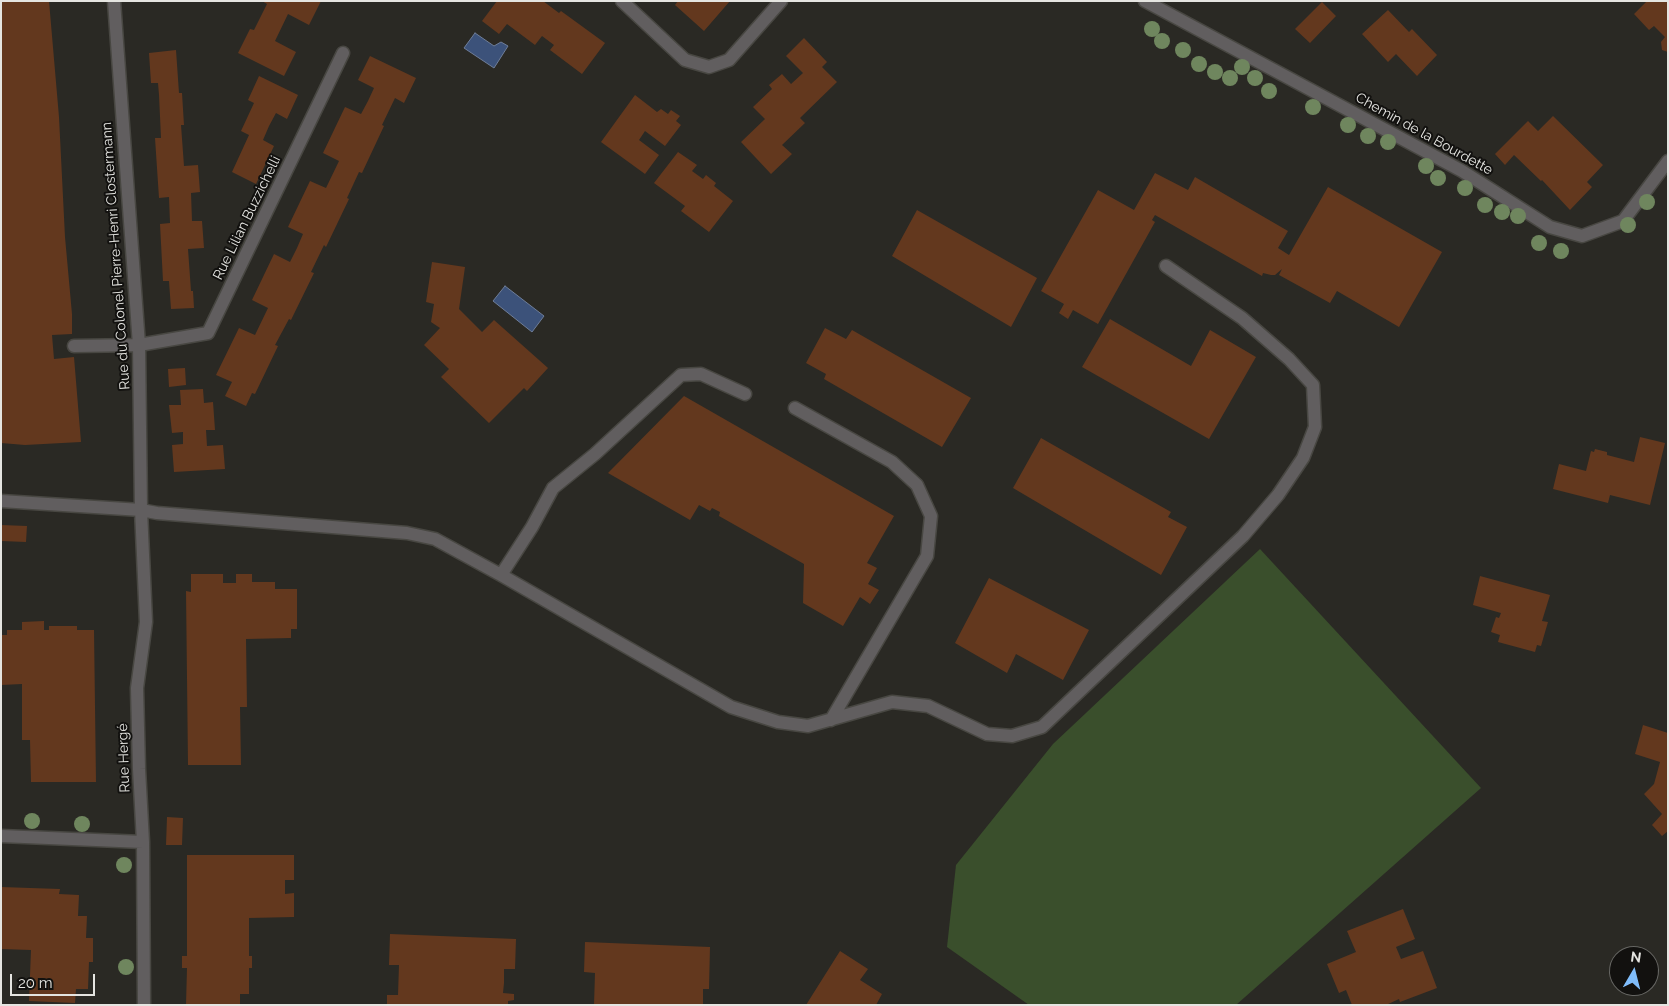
<!DOCTYPE html>
<html>
<head>
<meta charset="utf-8">
<style>
	body { margin:0 }
	#map { position:relative; width:1669px; height:1006px; overflow:hidden; background:#2a2924; font-family:Raleway,sans-serif }
	canvas { display:block }
	.frame { position:absolute; inset:0; border:2px solid #e5e5e1; pointer-events:none }
	.north { position:absolute; left:1609px; top:946px; width:50px; height:50px; box-sizing:border-box; background:#12110f; border:1px solid #666663; border-radius:50%; rotate:8deg; font-size:14px; font-weight:700; line-height:20px; text-align:center; color:#e5e5e1 }
	.north::after { content:''; display:block; margin:auto; width:18px; height:22px; background:#80bdfa; clip-path:polygon(50% 0,100% 100%,50% 72%,0 100%) }
	.scale { position:absolute; left:10px; top:974px; width:85px; height:22px; box-sizing:border-box; border:2px solid #e5e5e1; border-top:0; padding-left:6px; font-size:15px; line-height:18px; white-space:nowrap; color:#e5e5e1; -webkit-text-stroke:4px #12110f; paint-order:stroke }
</style>
</head>
<body>
<div id="map">
<canvas width="1669" height="1006"></canvas>
<div class="frame"></div>
<div class="north">N</div>
<div class="scale">20 m</div>
</div>
<script>
const c = document.querySelector('canvas').getContext('2d');
c.lineJoin = 'round';
function paint(path, color) {
  c.fillStyle = color;
  c.fill(path, 'evenodd');
}
function shape(rows) {
  const path = new Path2D();
  for (const r of rows) {
    path.moveTo(r[0], r[1]);
    for (let i = 2; i < r.length; i += 2) path.lineTo(r[i], r[i + 1]);
  }
  return path;
}
function trace(path, color, width, dash) {
  c.strokeStyle = color;
  c.lineWidth = width;
  c.lineCap = dash ? 'butt' : 'round';
  c.setLineDash(dash || []);
  c.stroke(path);
}
function label(font, color, halo, rows, align = 'center') {
  c.font = font + ' Raleway,sans-serif';
  c.lineWidth = 4;
  c.setLineDash([]);
  c.textBaseline = 'middle';
  c.strokeStyle = halo;
  c.fillStyle = color;
  for (const [text, x, y, turn = 0] of rows) {
    c.save();
    c.translate(x, y);
    c.rotate((+turn || 0) * Math.PI / 180);
    c.textAlign = isNaN(turn) ? turn : align;
    if (halo) c.strokeText(text, 0, 0);
    c.fillText(text, 0, 0);
    c.restore();
  }
}
const green = shape([
	[1260,549,1481,788,1236,1005,1029,1005,947,947,956,865,1053,744]
]);
const water = shape([
	[475,33,494,46,501,42,508,46,494,68,464,48,475,33],
	[505,286,544,316,532,332,493,301,505,286]
]);
const building = shape([
	[1,1,49,1,59,117,65,237,72,314,72,334,52,335,54,359,74,357,81,442,25,445,1,443],
	[262,1,321,1,309,25,288,14,275,41,296,52,284,76,238,53,250,29,254,30,267,4],
	[497,1,543,1,559,13,561,11,605,43,582,74,550,50,554,45,542,36,535,45,507,24,499,34,482,21],
	[678,1,730,1,704,31,675,5],
	[1647,1,1668,1,1668,52,1662,50,1661,42,1665,37,1654,26,1649,30,1634,14],
	[1322,2,1336,16,1310,43,1295,29],
	[1388,10,1409,32,1412,29,1437,55,1417,76,1396,54,1388,62,1362,34],
	[804,38,827,62,822,67,837,82,800,118,805,123,782,145,792,154,771,174,741,142,765,119,753,107,772,89,769,85,782,74,791,84,803,73,786,56],
	[176,50,179,93,182,93,184,125,181,125,184,166,198,165,200,192,191,193,192,221,202,221,204,248,188,249,191,291,193,291,194,308,171,309,169,281,163,281,160,224,170,223,169,197,159,198,155,138,161,138,159,95,158,83,151,83,149,53],
	[370,56,416,78,404,103,395,98,382,125,384,126,362,173,359,172,347,198,349,199,326,247,324,245,311,272,314,273,291,320,289,319,275,345,278,346,255,394,252,393,246,406,225,396,232,382,216,375,239,328,255,335,268,308,252,300,274,254,290,262,297,248,303,234,288,227,310,181,326,188,339,161,323,153,345,107,361,114,368,101,374,88,358,80],
	[259,76,298,95,287,119,276,113,269,126,263,140,274,146,256,184,232,172,249,135,241,131,254,103,248,100],
	[635,95,657,112,661,109,668,114,671,110,680,116,676,121,681,125,665,146,645,131,639,140,659,155,645,174,601,142],
	[1553,116,1603,165,1587,182,1592,187,1570,210,1542,180,1541,181,1514,155,1505,165,1495,154,1528,121,1538,131],
	[678,152,697,165,692,171,703,179,706,175,716,183,714,186,733,201,709,232,681,211,685,206,654,183],
	[1155,173,1188,190,1195,177,1288,231,1278,248,1289,255,1328,187,1442,252,1399,327,1337,291,1330,303,1279,275,1282,269,1275,275,1271,275,1263,273,1262,276,1155,215,1152,220,1155,222,1098,324,1073,310,1068,319,1059,313,1064,304,1041,291,1098,190,1134,210],
	[917,210,1037,278,1011,327,892,256],
	[432,262,465,267,459,309,482,332,494,320,548,368,527,391,524,388,489,423,441,377,449,369,424,345,440,328,431,322,434,304,426,302],
	[1110,319,1191,366,1210,330,1256,357,1209,439,1082,367],
	[825,328,846,339,852,330,971,398,942,447,824,379,826,374,806,363],
	[185,368,186,385,169,387,168,369],
	[203,389,204,403,213,402,215,430,206,430,207,446,223,445,225,469,174,472,172,445,183,444,183,432,172,433,169,405,181,405,180,390],
	[684,396,894,516,867,563,877,568,868,584,879,590,870,604,860,597,843,626,803,603,804,564,719,516,720,512,712,508,710,511,699,505,690,520,608,473],
	[1640,437,1665,443,1650,505,1610,495,1608,503,1553,489,1559,464,1586,471,1591,451,1594,452,1595,449,1607,452,1607,455,1634,462],
	[1041,438,1171,512,1168,517,1187,527,1161,575,1013,488],
	[1,525,27,526,26,542,1,541],
	[191,574,223,574,223,583,236,583,236,574,252,574,252,582,275,582,275,589,297,589,297,629,291,629,291,638,246,639,247,707,240,707,241,765,188,765,186,591,191,592],
	[1480,576,1550,595,1542,621,1548,622,1541,646,1537,645,1535,652,1498,642,1500,635,1491,632,1496,617,1499,618,1501,613,1473,605],
	[989,578,1089,630,1063,680,1016,654,1007,673,955,643],
	[44,621,44,630,49,630,49,626,77,626,77,630,94,630,96,782,31,782,30,740,22,740,22,684,1,685,1,635,7,635,7,630,22,630,22,622],
	[1643,725,1668,733,1668,831,1662,836,1652,825,1662,814,1644,794,1654,784,1660,762,1635,754],
	[167,817,183,818,182,845,166,845],
	[187,855,294,855,294,880,285,880,285,894,294,893,294,917,249,918,249,956,252,956,252,968,249,968,249,994,240,994,240,1005,186,1005,187,968,182,968,182,956,187,956],
	[1,887,60,889,59,894,79,895,78,916,87,916,86,938,93,938,93,962,89,962,88,989,76,989,75,1003,29,1001,31,950,1,949],
	[1403,909,1415,939,1396,947,1401,959,1423,951,1437,988,1400,1002,1399,999,1386,1005,1352,1005,1346,990,1339,993,1327,964,1356,952,1347,931],
	[390,934,516,939,515,969,504,969,504,983,503,993,514,994,514,1000,508,1001,508,1005,387,1005,387,995,398,995,399,965,389,965],
	[585,942,710,947,709,989,703,989,703,1005,594,1005,595,973,584,972],
	[840,951,868,969,860,980,882,994,876,1005,806,1005]
]);
const minor = shape([
	[114,1,139,345,141,510,146,622,137,688,139,769,143,842,144,1005],
	[622,1,685,60,709,67,729,60,781,1],
	[1145,1,1462,171,1550,227,1582,236,1623,221,1668,161],
	[74,346,139,345,208,333,343,53],
	[795,408,892,462,917,485,931,516,927,556,831,720],
	[1,501,141,510,157,513,407,533,435,539,501,575,731,707,778,722,808,726,892,702,928,706,987,734,1012,736,1042,727,1243,536,1278,495,1303,458,1315,427,1313,385,1289,359,1242,318,1166,266],
	[501,575,532,527,553,488,595,454,681,375,701,374,745,394],
	[1,836,143,842]
]);
const trees = [
	[1152,29],
	[1162,41],
	[1183,50],
	[1199,64],
	[1242,67],
	[1215,72],
	[1230,78],
	[1255,78],
	[1269,91],
	[1313,107],
	[1348,125],
	[1368,136],
	[1388,142],
	[1426,166],
	[1438,178],
	[1465,188],
	[1647,202],
	[1485,205],
	[1502,212],
	[1518,216],
	[1628,225],
	[1539,243],
	[1561,251],
	[32,821],
	[82,824],
	[124,865],
	[126,967]
];
const streetNames = [
	["Chemin de la Bourdette",1424,134,29],
	["Rue Lilian Buzzichelli",247,218,-64],
	["Rue du Colonel Pierre-Henri Clostermann",116,256,-94],
	["Rue Hergé",124,758,-92]
];
paint(green, '#3a4f2c');
paint(water, '#3c527a');
trace(water, '#6f7e99', 1);
paint(building, '#63381e');
trace(minor, '#484742', 15);
trace(minor, '#615e5f', 12);
c.fillStyle = '#6f865e';
for (const [x, y] of trees) {
  c.beginPath();
  c.arc(x, y, 8, 0, 2 * Math.PI);
  c.fill();
}
label('14px', '#e5e5e1', '#12110f', streetNames);
</script>
</body>
</html>
